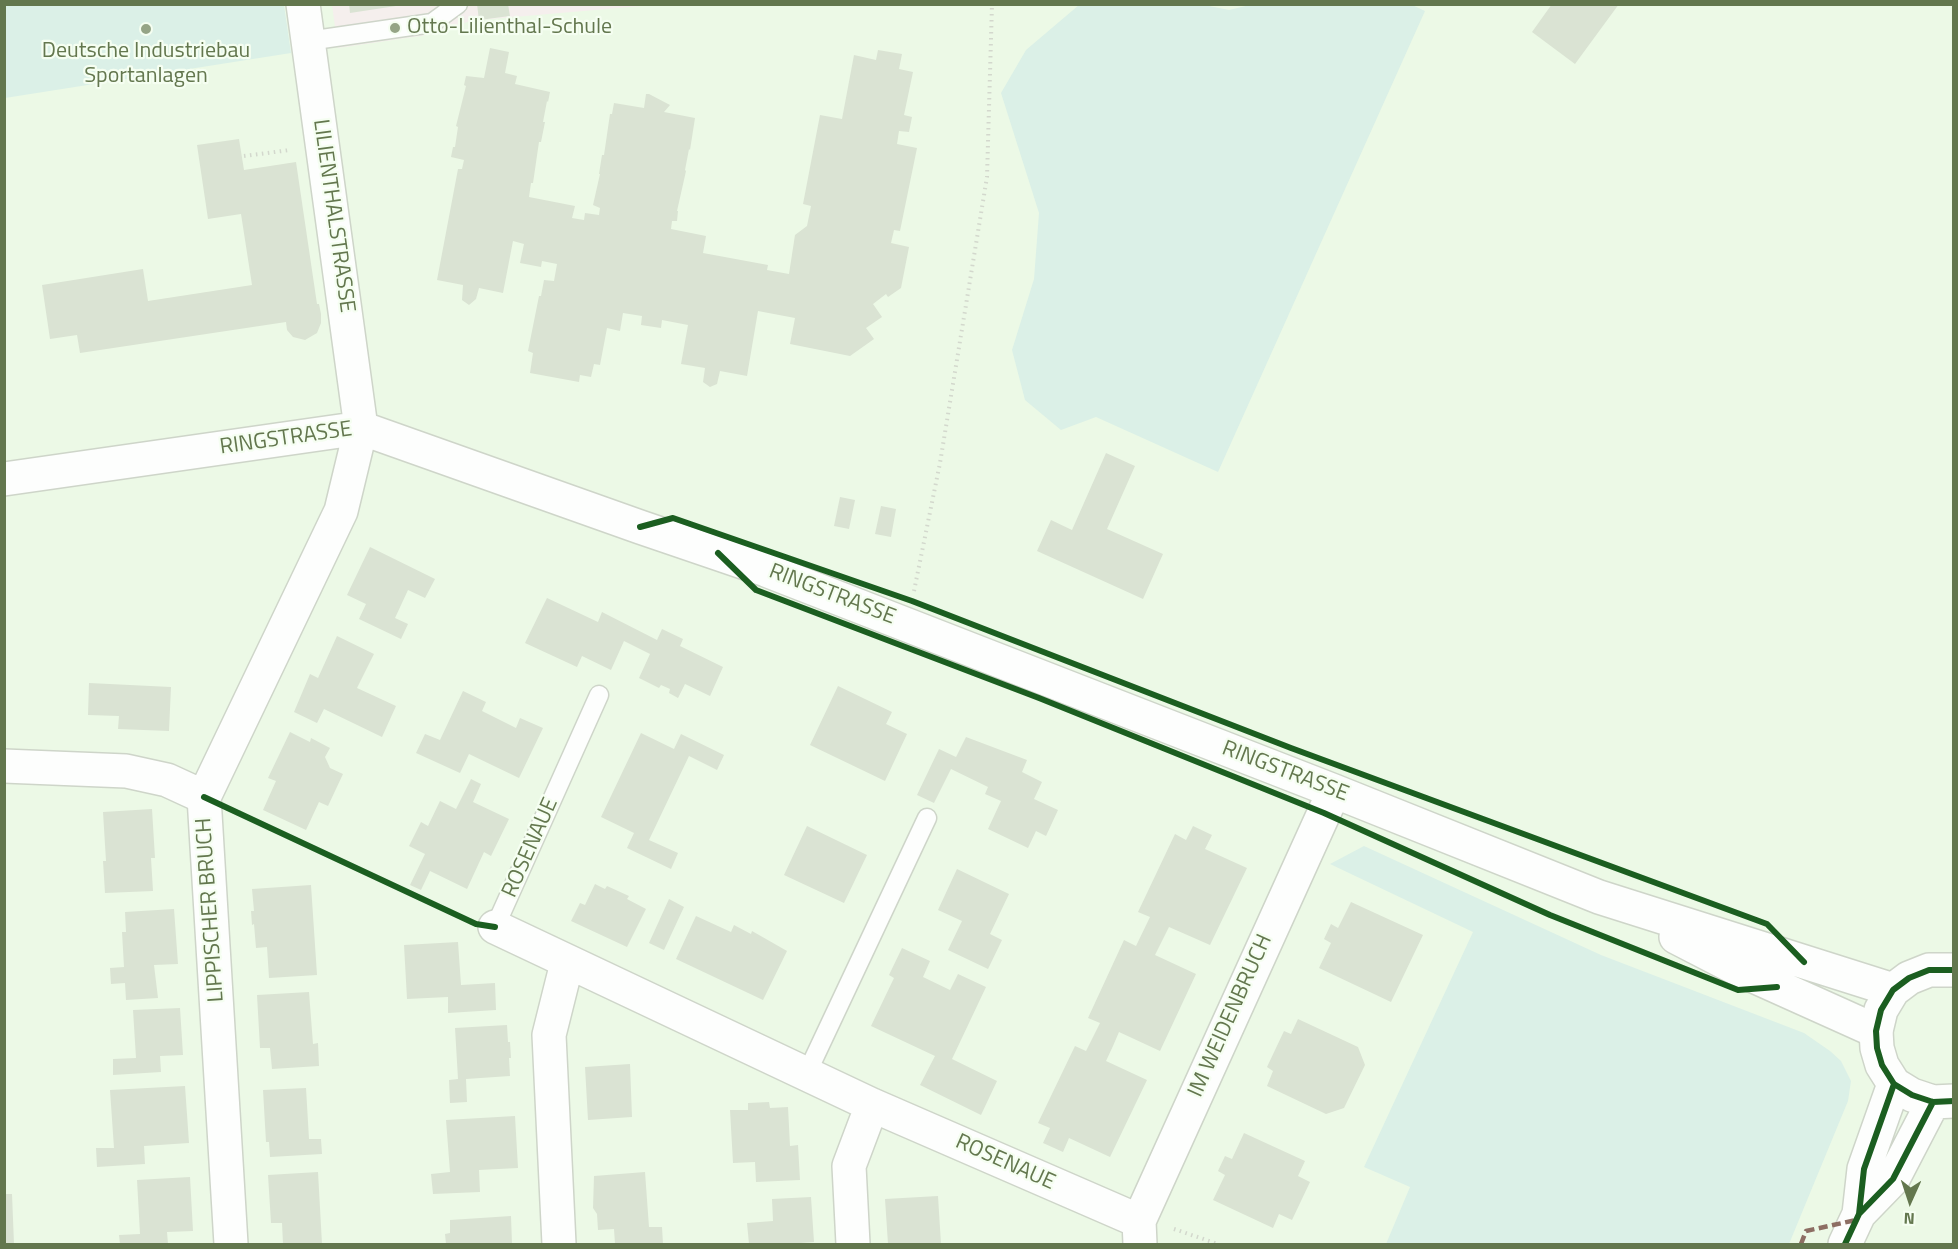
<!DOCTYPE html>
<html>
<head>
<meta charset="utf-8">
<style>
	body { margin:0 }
	#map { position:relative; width:1958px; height:1249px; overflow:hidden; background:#f1f8ef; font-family:"Titillium Web",sans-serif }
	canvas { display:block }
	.frame { position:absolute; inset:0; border:6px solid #63774e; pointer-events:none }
	.north { position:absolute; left:1880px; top:1171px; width:60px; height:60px; -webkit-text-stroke:4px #f5fef1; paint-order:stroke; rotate:183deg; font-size:16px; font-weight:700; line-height:24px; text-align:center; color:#63774e }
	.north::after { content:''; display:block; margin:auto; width:21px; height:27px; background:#63774e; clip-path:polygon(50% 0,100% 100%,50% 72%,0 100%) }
</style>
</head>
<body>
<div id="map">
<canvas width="1958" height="1249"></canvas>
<div class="frame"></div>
<div class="north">N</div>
</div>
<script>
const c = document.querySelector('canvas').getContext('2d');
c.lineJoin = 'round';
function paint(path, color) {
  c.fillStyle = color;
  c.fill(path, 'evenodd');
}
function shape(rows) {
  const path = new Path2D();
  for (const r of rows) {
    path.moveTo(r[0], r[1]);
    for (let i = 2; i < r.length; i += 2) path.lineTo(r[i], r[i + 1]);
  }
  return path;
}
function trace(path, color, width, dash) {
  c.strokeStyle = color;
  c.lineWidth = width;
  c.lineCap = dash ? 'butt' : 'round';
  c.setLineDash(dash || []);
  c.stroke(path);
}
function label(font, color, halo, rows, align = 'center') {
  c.font = font + ' "Titillium Web",sans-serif';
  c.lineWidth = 4.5;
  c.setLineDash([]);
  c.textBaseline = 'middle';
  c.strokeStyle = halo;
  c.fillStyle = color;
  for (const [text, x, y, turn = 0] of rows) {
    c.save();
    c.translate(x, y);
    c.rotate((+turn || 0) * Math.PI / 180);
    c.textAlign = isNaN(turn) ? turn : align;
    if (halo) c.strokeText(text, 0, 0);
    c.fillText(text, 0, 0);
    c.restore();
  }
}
const residential = shape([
	[5,5,1953,5,1953,1244,5,1244]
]);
const education = shape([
	[332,5,653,5,479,20,467,22,441,33,338,48]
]);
const green = shape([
	[5,4,284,5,291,53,5,98],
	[1204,5,1229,10,1254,4,1410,4,1425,11,1218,472,1096,417,1061,430,1025,400,1012,350,1034,279,1039,213,1001,93,1026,50,1079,5],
	[1364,846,1601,955,1804,1033,1830,1051,1841,1061,1851,1081,1848,1101,1789,1244,1386,1244,1410,1187,1364,1167,1473,932,1330,864]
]);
const building = shape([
	[349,4,395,4,396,6,350,13],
	[477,4,508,4,510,16,479,20],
	[1552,4,1619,4,1575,64,1532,32],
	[490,48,509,52,505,73,517,76,515,84,550,92,548,102,547,101,543,122,545,122,541,142,539,142,533,183,531,183,529,197,575,206,572,218,584,220,585,213,599,215,600,208,593,205,600,174,599,174,602,155,604,155,610,114,612,114,614,103,644,108,646,94,649,94,670,105,664,112,695,118,690,150,689,149,685,170,686,171,677,211,678,211,677,221,672,221,671,229,706,236,703,253,768,265,767,270,789,274,795,235,807,226,811,206,803,204,820,115,842,119,854,55,876,60,878,50,902,54,899,69,913,72,904,115,912,117,909,132,899,131,897,144,917,148,900,231,894,230,891,243,909,247,901,288,888,297,886,294,873,304,882,317,866,328,874,339,850,356,790,344,795,318,758,311,747,376,720,371,717,384,710,387,703,382,705,368,681,364,688,325,662,320,661,328,641,325,642,316,623,313,620,331,607,328,600,365,594,364,591,377,580,375,579,382,530,373,533,353,528,351,539,296,541,296,544,280,554,281,557,264,542,261,541,267,520,263,524,244,513,241,503,293,479,288,476,299,469,305,462,300,463,285,437,280,458,169,462,169,464,160,451,157,453,147,455,147,458,127,456,126,466,86,464,85,466,76,484,78],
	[239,139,244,170,296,162,317,304,319,304,321,314,321,323,317,333,305,340,293,337,287,330,286,322,80,353,77,335,50,339,42,285,143,269,148,301,252,285,241,214,208,219,197,145],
	[1106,453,1135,466,1107,529,1163,554,1143,599,1037,551,1051,520,1072,530],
	[840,497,855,500,849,529,834,526],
	[881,506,896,509,891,537,875,534],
	[370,547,435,579,425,598,408,590,395,618,408,624,401,639,359,619,366,604,347,595],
	[547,598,598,622,602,612,657,640,662,629,683,639,680,646,723,667,710,696,685,684,678,698,669,693,670,689,661,685,659,688,639,678,650,654,624,641,611,670,582,656,577,667,525,643],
	[337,636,374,654,357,688,396,706,382,737,324,709,317,723,294,712,310,674,318,678],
	[89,683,171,687,169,731,118,729,119,716,88,715],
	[838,686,892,712,886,724,907,734,885,781,810,745],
	[463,691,486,702,482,711,516,728,520,718,543,728,519,778,469,754,460,773,416,753,425,734,440,740],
	[290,732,310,742,311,738,330,748,325,757,330,768,343,774,328,806,319,802,306,830,263,810,276,781,268,778],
	[641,733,674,749,681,734,724,755,717,770,689,756,649,840,678,853,671,869,627,848,634,833,601,817],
	[966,737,1027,760,1022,772,1042,782,1034,799,1058,810,1046,836,1036,831,1028,848,988,829,1001,801,985,794,988,787,951,769,934,803,917,795,939,749,956,757],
	[471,779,481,784,473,802,509,819,491,856,484,852,467,889,430,871,421,890,410,885,425,854,409,846,421,822,428,826,440,801,456,809],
	[152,809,155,858,151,858,153,891,105,893,103,861,106,861,103,812],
	[807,826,867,855,844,903,784,875],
	[1193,826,1212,835,1205,849,1247,868,1210,945,1169,927,1155,955,1196,974,1160,1051,1119,1032,1113,1046,1106,1061,1147,1080,1110,1157,1069,1138,1063,1152,1043,1143,1050,1128,1038,1123,1075,1046,1086,1051,1100,1023,1088,1018,1124,940,1136,946,1150,917,1138,912,1175,834,1186,840],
	[957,869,1009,894,990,934,1002,940,988,969,948,950,962,921,938,910],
	[595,884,605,889,607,886,629,896,627,899,646,909,627,947,571,921,580,903,585,905],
	[311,885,317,975,269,978,267,947,256,948,254,924,252,925,251,911,254,911,252,889],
	[669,899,684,907,664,950,649,943],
	[1351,902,1423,935,1391,1002,1319,968,1331,943,1324,939,1331,924,1338,928],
	[174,909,178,964,154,965,158,998,126,1000,125,983,111,984,110,968,124,967,122,932,126,932,125,912],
	[696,916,731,932,734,925,751,934,752,931,787,951,763,1000,676,959],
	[458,942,461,985,495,983,496,1010,448,1013,448,997,407,999,404,945],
	[902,948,930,961,923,977,950,990,958,974,986,987,952,1059,997,1081,981,1115,920,1085,935,1056,871,1026,894,978,889,975],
	[309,992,313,1044,318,1043,319,1066,272,1069,270,1048,260,1048,257,995],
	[180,1008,183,1055,160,1056,161,1072,113,1075,113,1059,136,1058,133,1010],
	[1298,1019,1358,1047,1365,1065,1344,1108,1326,1114,1267,1086,1273,1071,1267,1067,1284,1031,1291,1034],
	[507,1025,508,1042,510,1042,511,1058,509,1058,510,1076,466,1079,467,1102,450,1103,449,1080,458,1079,455,1028],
	[630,1064,632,1117,588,1120,585,1067],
	[185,1086,189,1143,144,1146,145,1164,97,1167,96,1148,114,1148,110,1090],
	[306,1088,309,1139,321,1139,322,1154,270,1157,269,1142,266,1142,263,1090],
	[769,1102,770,1108,788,1107,790,1146,798,1145,800,1180,756,1182,755,1162,733,1163,730,1110,748,1110,748,1103],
	[515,1116,518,1168,479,1170,480,1192,433,1194,431,1174,450,1172,446,1120],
	[1244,1133,1305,1161,1298,1176,1310,1182,1292,1220,1279,1214,1273,1228,1213,1200,1225,1175,1218,1171,1225,1156,1232,1159],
	[318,1172,322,1244,283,1244,282,1223,271,1223,268,1175],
	[645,1172,649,1227,662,1227,663,1244,615,1244,614,1229,598,1230,597,1214,593,1208,594,1176],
	[190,1177,193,1231,167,1232,168,1244,120,1244,119,1235,140,1234,137,1180],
	[4,1194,12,1194,14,1244,4,1244],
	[938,1196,941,1244,888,1244,885,1199],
	[811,1197,814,1242,801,1243,802,1244,749,1244,747,1223,773,1221,772,1199],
	[511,1216,512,1244,446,1244,445,1234,450,1233,450,1220]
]);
const path = shape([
	[244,156,290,150],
	[914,591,940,463,987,177,992,4],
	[1174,1229,1218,1244]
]);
const service = shape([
	[308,41,432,23,458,4],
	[495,927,599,695],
	[807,1073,927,818]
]);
const minor = shape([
	[4,479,361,428,640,527,766,570,1334,791,1599,897,1893,990],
	[4,766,126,771,167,780,204,797],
	[495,927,872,1105,1139,1221],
	[1676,937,1736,968,1876,1031],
	[231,1244,204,797,341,511,361,428,303,4],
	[559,1244,549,1035,567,963],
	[853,1244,849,1166,872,1105],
	[1140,1244,1139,1221,1334,791]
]);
const tertiary = shape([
	[1954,970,1929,970,1909,978,1893,990,1881,1010,1876,1031,1877,1048,1882,1065,1894,1084,1912,1095,1933,1102,1954,1101],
	[1859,1214,1864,1169,1894,1084],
	[1845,1244,1859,1214,1893,1179,1933,1102]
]);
const quiet = shape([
	[1801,1244,1806,1231,1856,1220]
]);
const cycleway = shape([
	[640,527,673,518,912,601,1291,748,1767,924,1804,962],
	[718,553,756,590,1039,698,1324,813,1550,915,1738,990,1777,987],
	[204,797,476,924,495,927],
	[1954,970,1929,970,1909,978,1893,990,1881,1010,1876,1031,1877,1048,1882,1065,1894,1084,1912,1095,1933,1102,1954,1101],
	[1859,1214,1864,1169,1894,1084],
	[1845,1244,1859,1214,1893,1179,1933,1102]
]);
const markers = [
	[395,28,6,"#95a486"],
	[146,29,6,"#95a486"]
];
const poiNames = [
	["Otto-Lilienthal-Schule",407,28],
	["Deutsche Industriebau",146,52,"center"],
	["Sportanlagen",146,77,"center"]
];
const streetNames = [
	["LILIENTHALSTRASSE",333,216,82],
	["RINGSTRASSE",286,439,-8],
	["RINGSTRASSE",832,595,21],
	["RINGSTRASSE",1285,772,21],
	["ROSENAUE",531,848,-66],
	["LIPPISCHER BRUCH",211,910,-94],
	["IM WEIDENBRUCH",1231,1016,-66],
	["ROSENAUE",1005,1163,24]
];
paint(residential, '#ecf9e6');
paint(education, '#f5efed');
paint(green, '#dbf0e7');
paint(building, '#dae3d3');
trace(service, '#ced5c9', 21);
trace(minor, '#ced5c9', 36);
trace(tertiary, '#ced5c9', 36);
trace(path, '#d3d8cd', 4, [1.5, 4.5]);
trace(service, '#fdfefd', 18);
trace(minor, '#fdfefd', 33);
trace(tertiary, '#fdfefd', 33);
trace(quiet, '#8d6e63', 4.5, [9, 4.5]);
trace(cycleway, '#1b5e20', 6);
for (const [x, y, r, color] of markers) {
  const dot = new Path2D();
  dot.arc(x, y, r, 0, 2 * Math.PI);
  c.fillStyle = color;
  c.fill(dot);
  trace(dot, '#f5fef1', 2);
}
label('22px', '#63774e', '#f5fef1', poiNames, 'left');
label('22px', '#63774e', '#f5fef1', streetNames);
</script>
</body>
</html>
